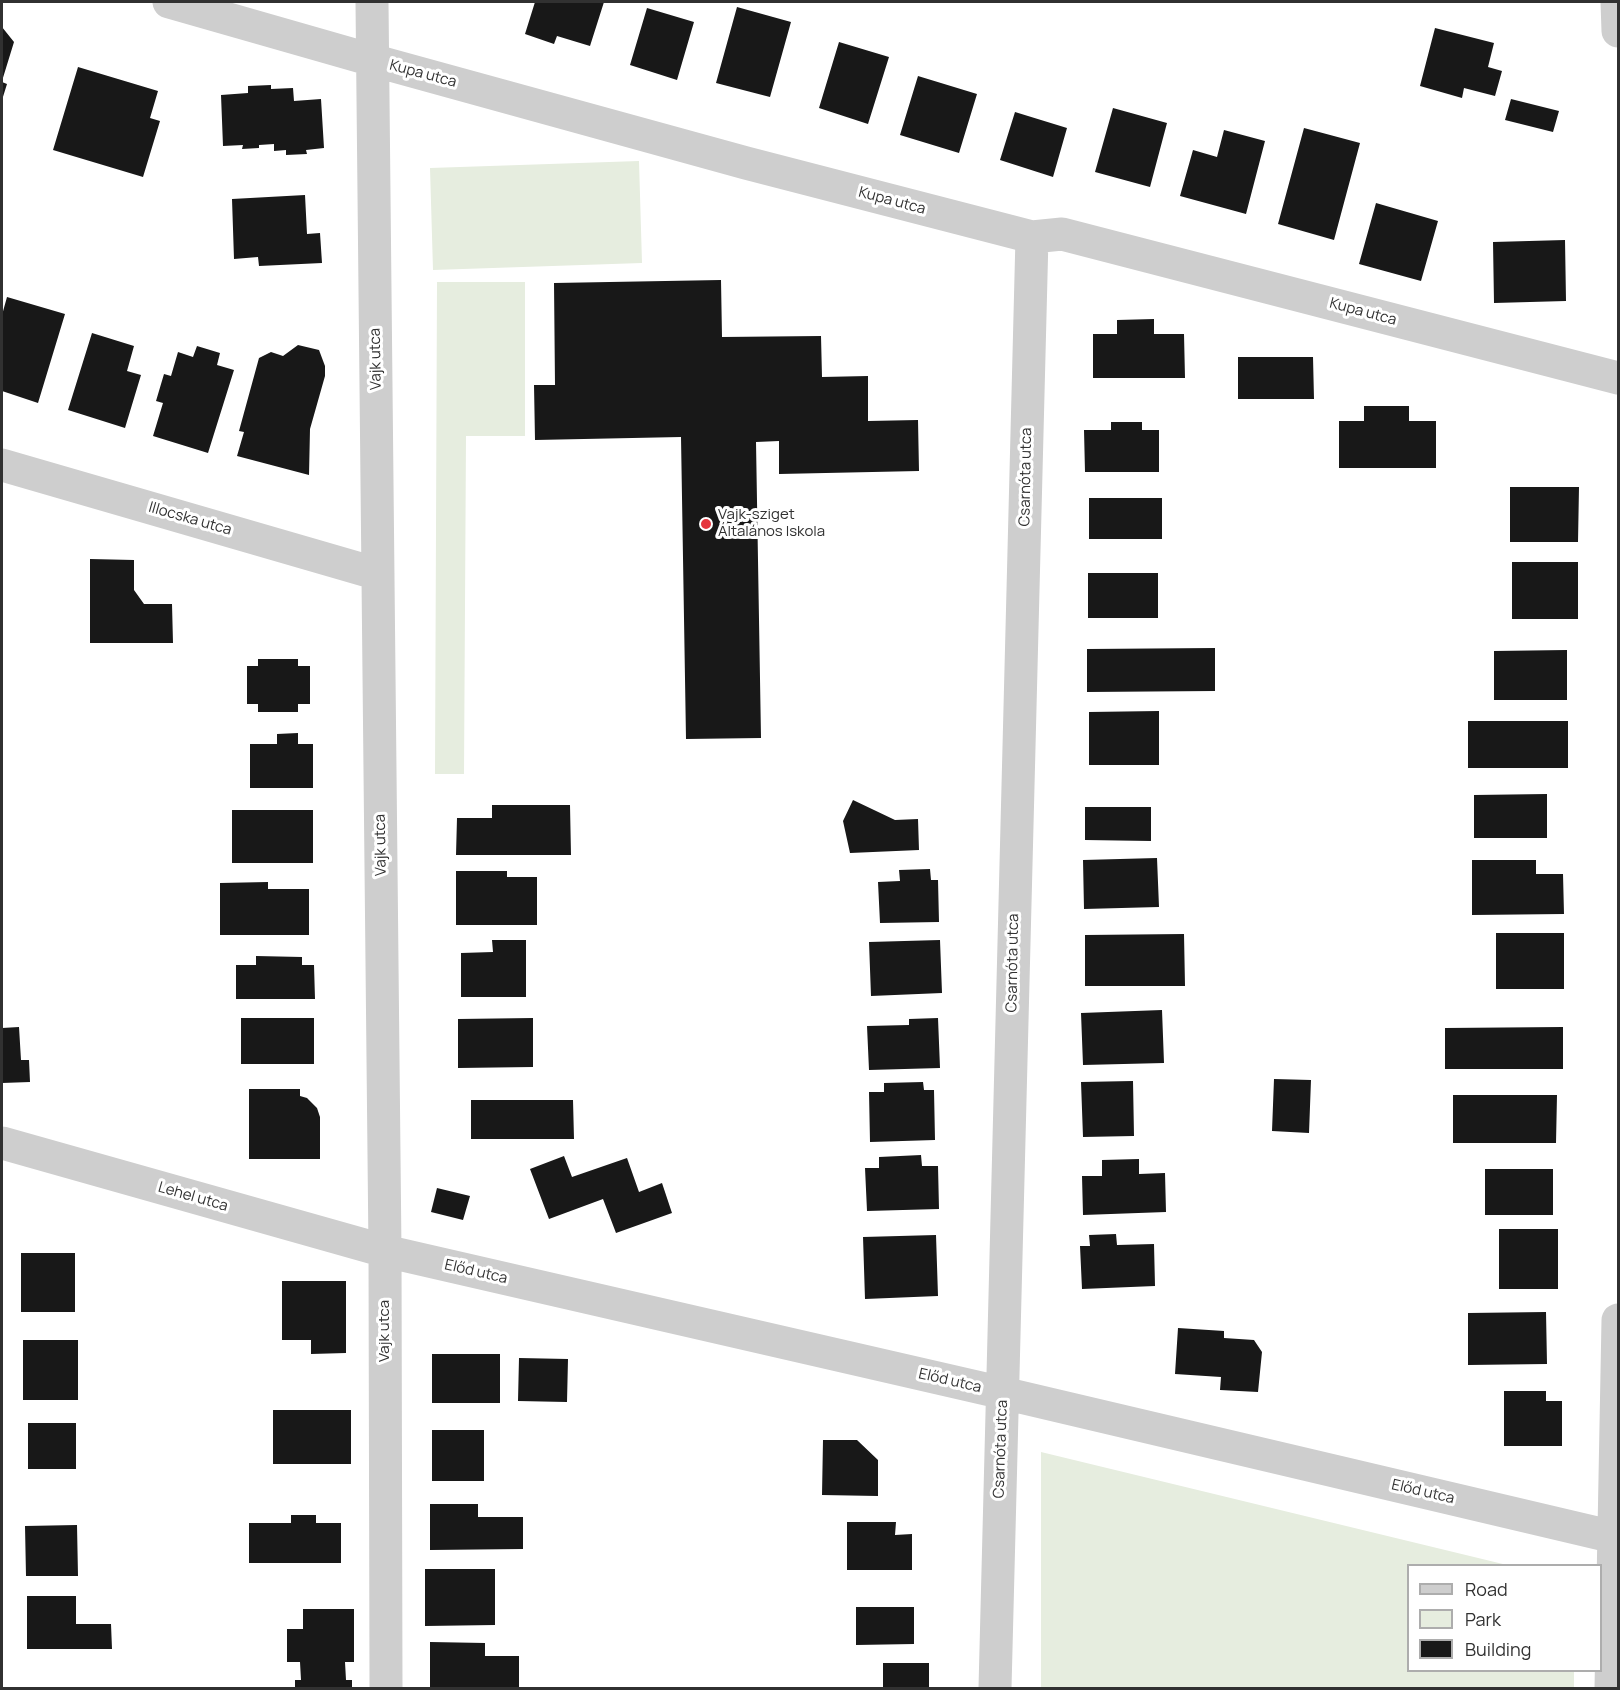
<!DOCTYPE html>
<html>
<head>
<meta charset="utf-8">
<style>
	body { margin:0 }
	#map { position:relative; width:1620px; height:1690px; overflow:hidden; background:#fff; font-family:Manrope,sans-serif }
	canvas { display:block }
	.frame { position:absolute; inset:0; border:3px solid #313131; pointer-events:none }
	.legend { position:absolute; left:1407px; top:1564px; width:195px; height:108px; box-sizing:border-box; background:#fff; border:2px solid #adadad; margin:0; padding:8px 10px; list-style:none; font-size:18px; color:#313131 }
	.legend li { display:flex; align-items:center; gap:12px; height:30px }
	.legend b { width:30px; border:2px solid #adadad }
</style>
</head>
<body>
<div id="map">
<canvas width="1620" height="1690"></canvas>
<div class="frame"></div>
<ul class="legend">
<li><b style="height:8px;background:#cecece"></b>Road</li>
<li><b style="height:16px;background:#e6eddf"></b>Park</li>
<li><b style="height:16px;background:#181818"></b>Building</li>
</ul>
</div>
<script>
const c = document.querySelector('canvas').getContext('2d');
c.lineJoin = 'round';
function paint(path, color) {
  c.fillStyle = color;
  c.fill(path, 'evenodd');
}
function shape(rows) {
  const path = new Path2D();
  for (const r of rows) {
    path.moveTo(r[0], r[1]);
    for (let i = 2; i < r.length; i += 2) path.lineTo(r[i], r[i + 1]);
  }
  return path;
}
function trace(path, color, width, dash) {
  c.strokeStyle = color;
  c.lineWidth = width;
  c.lineCap = dash ? 'butt' : 'round';
  c.setLineDash(dash || []);
  c.stroke(path);
}
function label(font, color, halo, rows, align = 'center') {
  c.font = font + ' Manrope,sans-serif';
  c.lineWidth = 6;
  c.setLineDash([]);
  c.textBaseline = 'middle';
  c.strokeStyle = halo;
  c.fillStyle = color;
  for (const [text, x, y, turn = 0] of rows) {
    c.save();
    c.translate(x, y);
    c.rotate((+turn || 0) * Math.PI / 180);
    c.textAlign = isNaN(turn) ? turn : align;
    if (halo) c.strokeText(text, 0, 0);
    c.fillText(text, 0, 0);
    c.restore();
  }
}
const green = shape([
	[639,161,642,263,433,270,430,168],
	[437,282,525,282,525,436,466,436,464,774,435,774],
	[1041,1452,1507,1565,1408,1566,1408,1670,1574,1671,1574,1688,1041,1688]
]);
const building = shape([
	[535,2,604,2,590,46,557,36,554,44,525,34],
	[737,7,791,22,770,97,716,83],
	[647,8,694,22,677,80,630,65],
	[2,27,14,42,2,81],
	[1435,28,1494,43,1488,67,1502,71,1495,96,1464,88,1462,98,1420,86],
	[839,42,889,57,868,124,819,108],
	[78,67,158,91,150,118,160,121,143,177,53,150],
	[918,76,977,94,959,153,900,135],
	[2,82,7,84,2,100],
	[271,85,271,89,293,88,294,101,321,99,324,148,306,150,307,154,286,155,286,150,274,151,274,144,259,145,259,148,242,149,243,145,223,146,221,95,248,93,248,86],
	[1511,99,1559,111,1553,132,1505,120],
	[1113,108,1167,123,1150,187,1095,172],
	[1015,112,1067,128,1053,177,1000,160],
	[1304,128,1360,143,1334,240,1278,224],
	[1224,130,1265,141,1246,214,1180,196,1193,150,1217,157],
	[305,195,307,234,320,233,322,263,259,266,258,257,234,259,232,199],
	[1376,203,1438,221,1421,281,1359,264],
	[1565,240,1566,301,1494,303,1493,242],
	[721,280,722,337,821,336,822,377,868,376,868,421,918,420,919,471,779,474,779,441,756,442,761,738,686,739,681,437,535,440,534,385,555,385,554,283],
	[7,297,65,314,38,403,2,391,2,315],
	[1154,319,1154,334,1184,334,1185,378,1093,378,1093,334,1117,334,1117,320],
	[92,333,134,346,127,371,141,375,125,428,68,410],
	[298,345,319,350,325,366,325,376,310,429,309,475,237,456,244,432,239,431,259,358,271,352,283,356],
	[197,346,220,353,217,365,234,370,208,453,153,436,163,403,156,401,164,374,171,376,178,352,193,357],
	[1238,357,1313,357,1314,399,1238,399],
	[1364,406,1409,406,1409,421,1436,421,1436,468,1339,468,1339,421,1364,421],
	[1111,422,1142,422,1142,430,1159,430,1159,472,1085,472,1084,430,1111,430],
	[1510,487,1579,487,1578,542,1510,542],
	[1089,498,1162,498,1162,539,1089,539],
	[90,559,134,560,134,590,144,604,172,604,173,643,90,643],
	[1512,562,1578,562,1578,619,1512,619],
	[1088,573,1158,573,1158,618,1088,618],
	[1215,648,1215,691,1087,692,1087,649],
	[1567,650,1567,700,1494,700,1494,651],
	[258,659,298,659,298,666,310,666,310,704,298,704,298,712,258,712,258,704,247,704,247,666,258,666],
	[1159,711,1159,765,1089,765,1089,712],
	[1468,721,1568,721,1568,768,1468,768],
	[298,733,298,744,313,744,313,788,250,788,250,744,277,744,277,734],
	[1547,794,1547,838,1474,838,1474,795],
	[853,800,895,820,918,819,919,850,850,853,843,821],
	[492,805,570,805,571,855,456,855,457,818,492,818],
	[1085,807,1151,807,1151,841,1085,840],
	[232,810,313,810,313,863,232,863],
	[1157,858,1159,907,1084,909,1083,860],
	[1472,860,1536,860,1536,874,1563,874,1564,914,1472,915],
	[930,869,931,880,938,880,939,922,880,923,878,882,900,881,899,870],
	[456,871,507,871,507,877,537,877,537,925,456,925],
	[268,882,268,889,309,889,309,935,220,935,220,883],
	[1496,933,1564,933,1564,989,1496,989],
	[1184,934,1185,986,1085,986,1085,935],
	[492,940,526,940,526,997,461,997,461,953,493,952],
	[940,940,942,993,871,996,869,942],
	[256,956,302,957,302,965,314,965,315,999,236,999,236,965,256,965],
	[1162,1010,1164,1063,1083,1065,1081,1013],
	[241,1018,314,1018,314,1064,241,1064],
	[533,1018,533,1067,458,1068,458,1019],
	[938,1018,940,1068,869,1070,867,1026,909,1025,909,1019],
	[19,1027,21,1060,29,1060,30,1082,2,1083,2,1028],
	[1563,1027,1563,1069,1445,1069,1445,1028],
	[1274,1079,1311,1080,1309,1133,1272,1131],
	[1133,1081,1134,1136,1083,1137,1081,1082],
	[923,1082,924,1090,934,1090,935,1140,870,1142,869,1092,884,1092,884,1083],
	[249,1089,300,1089,300,1096,307,1098,317,1108,320,1117,320,1159,249,1159],
	[1453,1095,1557,1095,1556,1143,1453,1143],
	[471,1100,573,1100,574,1139,471,1139],
	[921,1155,922,1166,938,1166,939,1209,867,1211,865,1168,879,1168,879,1157],
	[564,1156,572,1177,627,1158,639,1192,662,1183,672,1213,616,1233,603,1199,549,1219,530,1169],
	[1139,1159,1139,1174,1165,1173,1166,1212,1083,1215,1082,1176,1102,1176,1102,1160],
	[1485,1169,1553,1169,1553,1215,1485,1215],
	[437,1188,470,1196,463,1220,431,1212],
	[1499,1229,1558,1229,1558,1289,1499,1289],
	[1116,1234,1117,1245,1154,1244,1155,1286,1082,1289,1080,1246,1090,1246,1089,1235],
	[936,1235,938,1296,865,1299,863,1237],
	[21,1253,75,1253,75,1312,21,1312],
	[282,1281,346,1281,346,1353,311,1354,311,1340,282,1340],
	[1546,1312,1547,1364,1468,1365,1468,1313],
	[1178,1328,1224,1331,1224,1338,1254,1340,1262,1352,1258,1392,1220,1390,1221,1377,1175,1374],
	[23,1340,78,1340,78,1400,23,1400],
	[432,1354,500,1354,500,1403,432,1403],
	[519,1358,568,1359,567,1402,518,1401],
	[1504,1391,1546,1391,1546,1401,1562,1401,1562,1446,1504,1446],
	[273,1410,351,1410,351,1464,273,1464],
	[28,1423,76,1423,76,1469,28,1469],
	[432,1430,484,1430,484,1481,432,1481],
	[823,1440,857,1440,878,1460,878,1496,822,1495],
	[430,1504,478,1504,478,1517,523,1517,523,1549,430,1550],
	[291,1515,316,1515,316,1523,341,1523,341,1563,249,1563,249,1523,291,1523],
	[847,1522,896,1522,895,1535,912,1534,912,1570,847,1570],
	[77,1525,78,1576,26,1576,25,1526],
	[425,1569,495,1569,495,1625,425,1626],
	[27,1596,76,1596,76,1624,111,1624,112,1649,27,1649],
	[856,1607,914,1607,914,1644,856,1645],
	[303,1609,354,1609,354,1662,345,1662,346,1680,352,1680,352,1688,295,1688,295,1680,301,1680,300,1662,287,1662,287,1629,303,1629],
	[430,1642,485,1643,485,1656,519,1656,519,1688,430,1688],
	[883,1663,929,1663,929,1688,883,1688]
]);
const minor = shape([
	[169,2,372,60,746,163,1032,237,1062,234,1618,378],
	[372,2,385,1251,386,1688],
	[1617,2,1618,31],
	[2,465,378,574],
	[2,1143,385,1251,1003,1393,1618,1538],
	[995,1688,1032,237],
	[1611,1688,1618,1320]
]);
const markers = [
	[706,524,6,"#e5353d"]
];
const streetNames = [
	["Kupa utca",423,74,15],
	["Kupa utca",892,201,15],
	["Kupa utca",1363,312,15],
	["Vajk utca",376,359,-91],
	["Csarnóta utca",1026,477,-89],
	["Illocska utca",190,519,16],
	["Vajk utca",381,845,-91],
	["Csarnóta utca",1013,963,-89],
	["Lehel utca",193,1197,16],
	["Előd utca",476,1272,13],
	["Vajk utca",385,1331,-90],
	["Előd utca",950,1381,13],
	["Csarnóta utca",1001,1449,-88],
	["Előd utca",1423,1492,13]
];
const poiNames = [
	["Vajk-sziget",718,515],
	["Általános Iskola",718,532]
];
paint(green, '#e6eddf');
paint(building, '#181818');
trace(minor, '#cecece', 33);
for (const [x, y, r, color] of markers) {
  const dot = new Path2D();
  dot.arc(x, y, r, 0, 2 * Math.PI);
  c.fillStyle = color;
  c.fill(dot);
  trace(dot, '#fff', 2);
}
label('15px', '#313131', '#fff', streetNames);
label('15px', '#313131', '#fff', poiNames, 'left');
</script>
</body>
</html>
